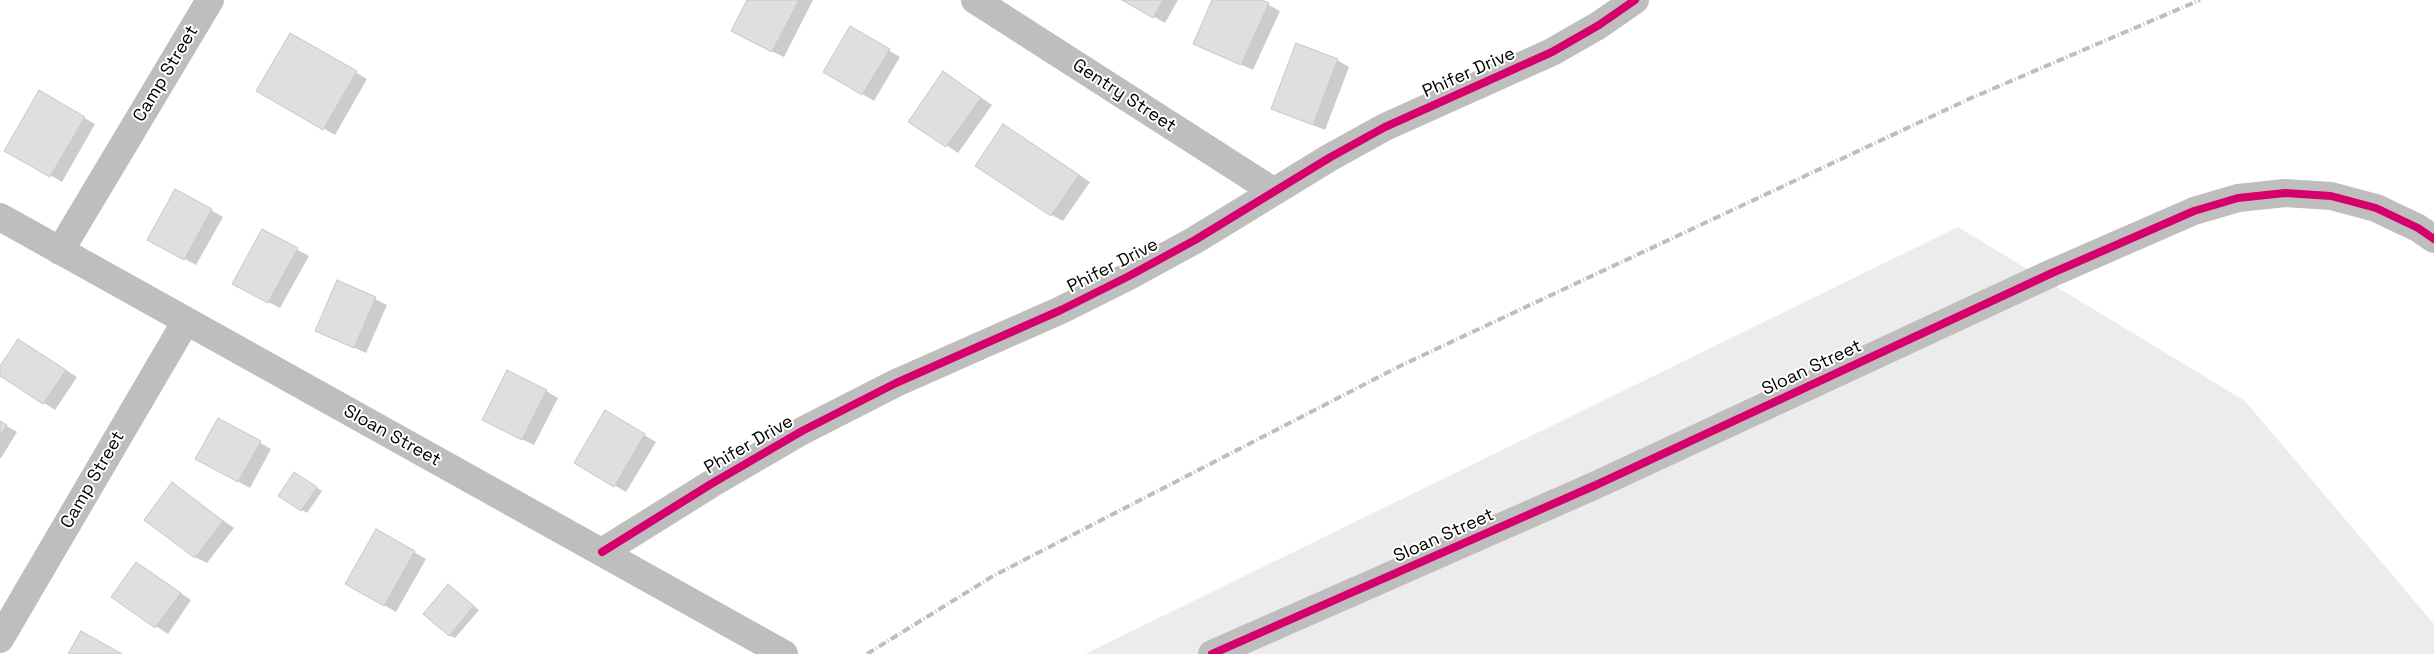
<!DOCTYPE html>
<html>
<head>
<meta charset="utf-8">
<style>
	body { margin:0 }
	canvas { display:block; background:#fff }
</style>
</head>
<body>
<canvas width="2434" height="654"></canvas>
<script>
const c = document.querySelector('canvas').getContext('2d');
c.lineJoin = 'round';
function paint(path, color) {
  c.fillStyle = color;
  c.fill(path, 'evenodd');
}
function shape(rows) {
  const path = new Path2D();
  for (const r of rows) {
    path.moveTo(r[0], r[1]);
    for (let i = 2; i < r.length; i += 2) path.lineTo(r[i], r[i + 1]);
  }
  return path;
}
function trace(path, color, width, dash) {
  c.strokeStyle = color;
  c.lineWidth = width;
  c.lineCap = dash ? 'butt' : 'round';
  c.setLineDash(dash || []);
  c.stroke(path);
}
function label(font, color, halo, rows, align = 'center') {
  c.font = font + ' "Space Grotesk",sans-serif';
  c.lineWidth = 4;
  c.setLineDash([]);
  c.textBaseline = 'middle';
  c.strokeStyle = halo;
  c.fillStyle = color;
  for (const [text, x, y, turn = 0] of rows) {
    c.save();
    c.translate(x, y);
    c.rotate((+turn || 0) * Math.PI / 180);
    c.textAlign = isNaN(turn) ? turn : align;
    if (halo) c.strokeText(text, 0, 0);
    c.fillText(text, 0, 0);
    c.restore();
  }
}
const green = shape([
	[1958,227,2245,401,2434,624,2434,654,1085,654]
]);
const shadow = shape([
	[748,0,813,0,784,57,744,38],
	[1124,0,1178,0,1165,23],
	[1214,0,1259,0,1280,11,1253,70,1195,43],
	[851,28,900,57,874,101,825,71],
	[290,34,367,79,335,135,258,90],
	[1337,60,1349,67,1325,130,1273,109],
	[955,80,992,105,958,153,910,121],
	[39,92,95,124,62,182,6,150],
	[1015,132,1090,182,1063,221,1052,215],
	[211,210,223,217,196,265,160,246],
	[262,231,309,256,280,308,245,290],
	[338,281,387,305,366,353,316,330],
	[19,340,77,377,55,410,0,375,0,368],
	[546,391,558,398,534,445,483,420],
	[605,412,656,442,626,492,575,462],
	[219,419,271,449,250,488,208,465],
	[0,422,17,432,1,458,0,458],
	[300,477,322,491,307,513,279,495],
	[172,484,234,528,207,563,195,557],
	[377,531,426,559,396,612,347,584],
	[136,563,191,600,168,634,113,597],
	[448,585,479,610,455,638,449,635]
]);
const building = shape([
	[747,0,799,0,772,52,731,31,747,0],
	[1122,0,1163,0,1153,18,1122,0],
	[1212,0,1262,0,1269,3,1241,65,1193,44,1212,0],
	[850,26,890,49,862,95,823,72,850,26],
	[290,33,357,71,323,130,256,91,290,33],
	[1296,43,1338,59,1313,125,1271,109,1296,43],
	[943,71,981,98,946,147,908,122,943,71],
	[39,90,85,117,50,177,4,151,39,90],
	[1003,124,1079,175,1051,216,975,166,1003,124],
	[175,189,212,209,184,260,147,240,175,189],
	[262,229,298,248,268,303,232,284,262,229],
	[337,280,376,297,354,348,315,331,337,280],
	[18,339,66,370,43,404,0,376,0,366,18,339],
	[507,370,547,390,522,440,482,420,507,370],
	[605,410,645,434,614,487,574,463,605,410],
	[218,418,261,441,238,482,195,459,218,418],
	[0,421,7,425,0,435,0,421],
	[294,472,317,487,301,511,278,496,294,472],
	[172,482,223,521,195,558,144,520,172,482],
	[376,529,415,551,384,606,345,584,376,529],
	[136,562,181,593,155,628,111,597,136,562],
	[448,584,474,606,449,636,423,614,448,584],
	[81,631,122,654,68,654,81,631]
]);
const minor = shape([
	[975,0,1273,191],
	[0,217,784,654],
	[60,251,210,0],
	[602,552,711,484,802,431,896,383,1061,310,1129,276,1195,240,1329,158,1385,127,1552,52,1599,25,1635,0],
	[0,639,186,321],
	[1212,654,1596,485,2052,273,2194,211,2238,198,2285,193,2331,196,2376,208,2418,228,2434,239]
]);
const rail = shape([
	[867,654,993,576,1400,366,1969,99,2200,0]
]);
const cycleway = shape([
	[602,552,711,484,802,431,896,383,1061,310,1129,276,1195,240,1329,158,1385,127,1552,52,1599,25,1635,0],
	[1212,654,1596,485,2052,273,2194,211,2238,198,2285,193,2331,196,2376,208,2418,228,2434,239]
]);
const streetNames = [
	["Phifer Drive",1469,73,-24],
	["Camp Street",166,74,-59],
	["Gentry Street",1124,96,33],
	["Phifer Drive",1113,266,-27],
	["Sloan Street",1812,368,-25],
	["Sloan Street",392,436,29],
	["Phifer Drive",749,445,-30],
	["Camp Street",93,480,-60],
	["Sloan Street",1444,536,-24]
];
paint(green, '#ececec');
paint(shadow, '#0003');
paint(building, '#dfdfdf');
trace(building, '#c7c7c7', 1);
trace(minor, '#bebebe', 28);
trace(rail, '#bebebe', 4, [8, 2.5, 1, 2.5]);
trace(cycleway, '#d6006c', 8);
label('18px', '#000', '#fff', streetNames);
</script>
</body>
</html>
